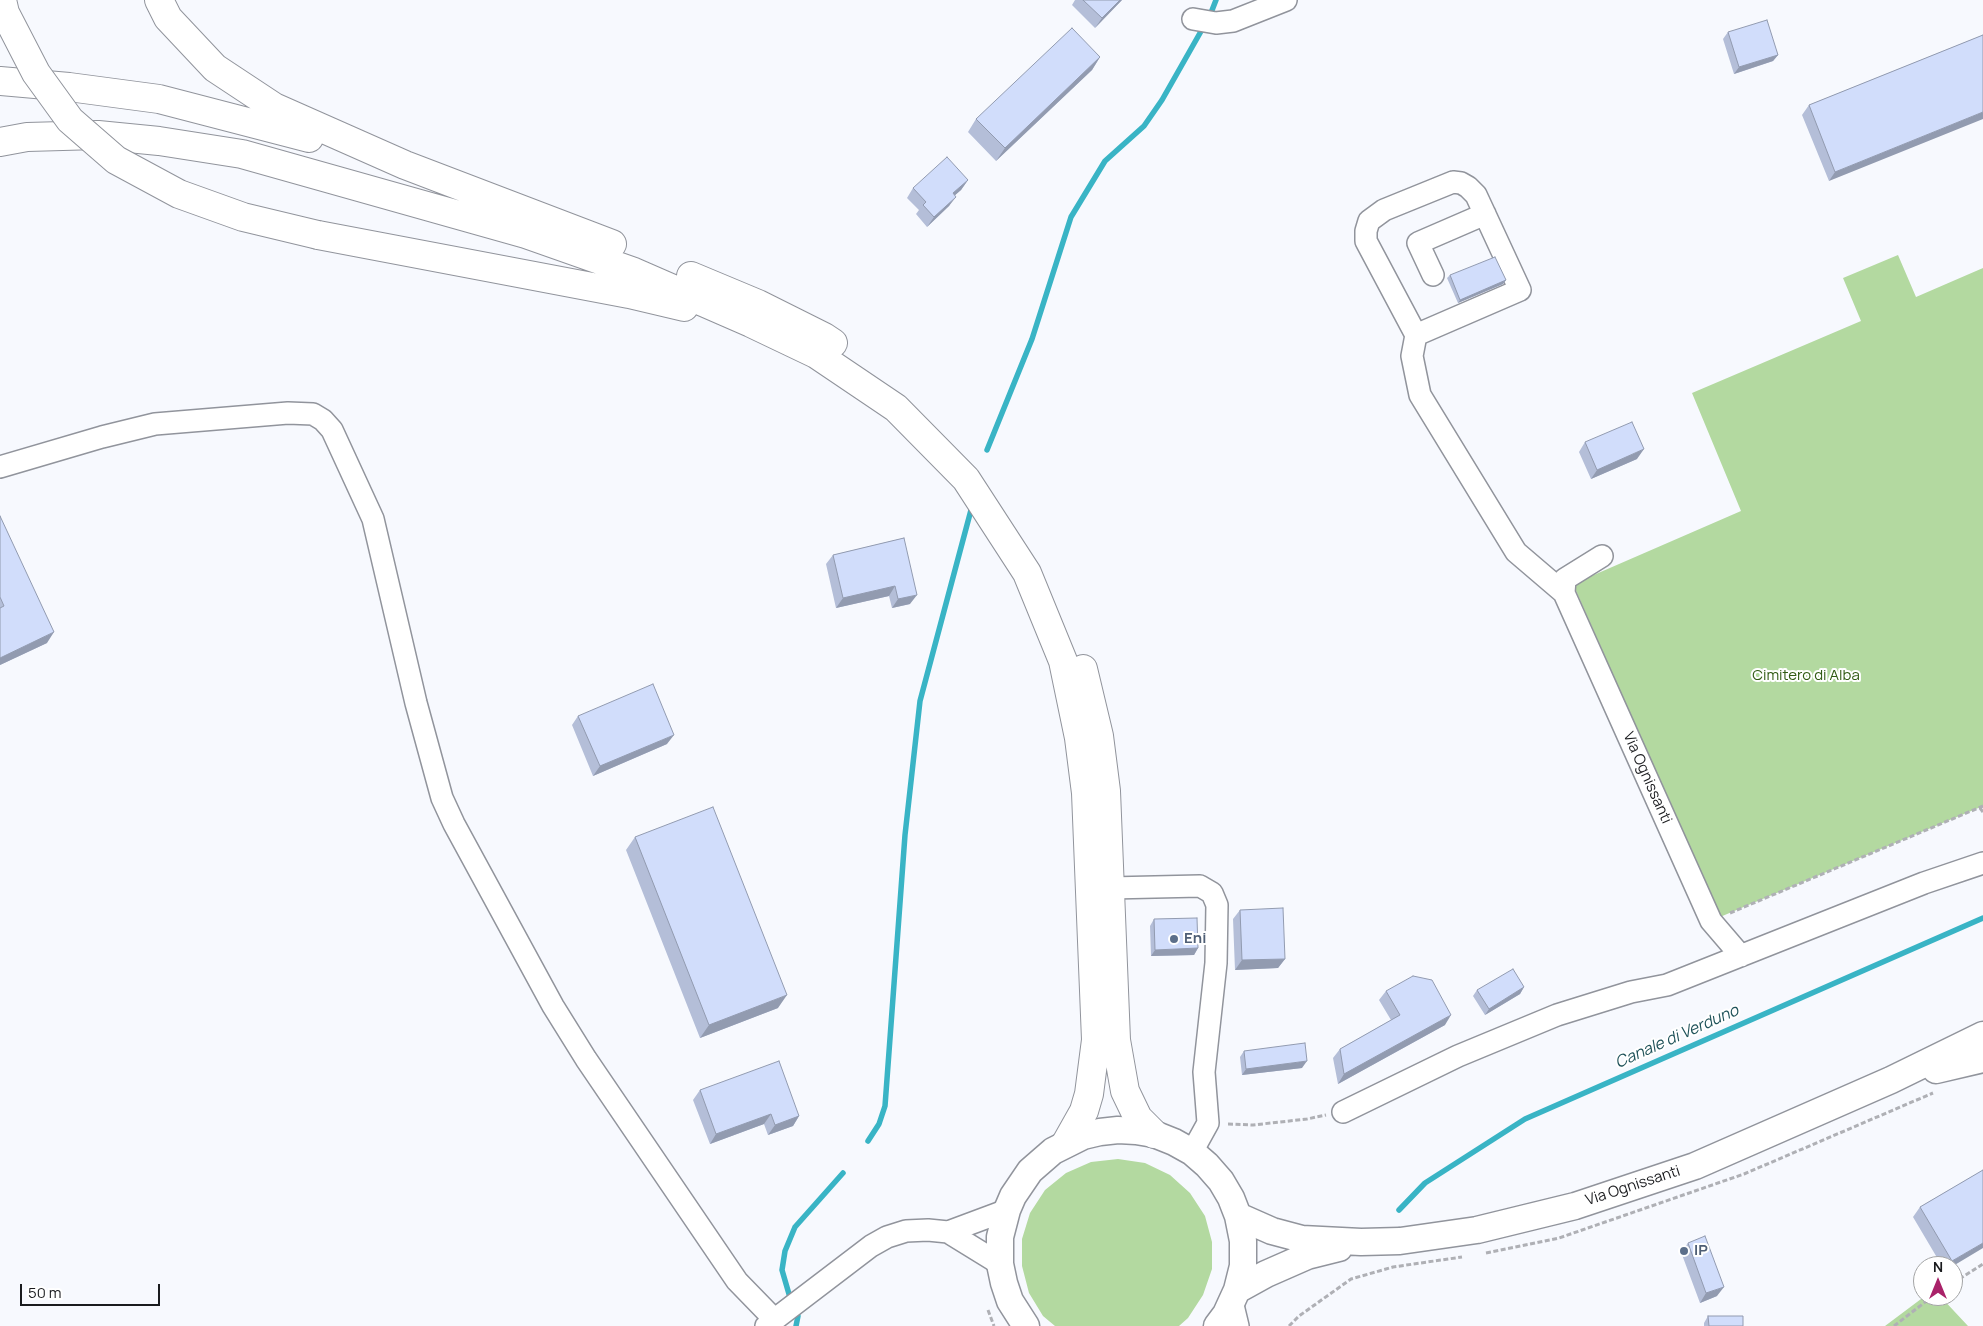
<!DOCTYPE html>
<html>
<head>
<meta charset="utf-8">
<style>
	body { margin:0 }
	#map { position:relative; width:1983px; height:1326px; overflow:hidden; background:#f7f9fe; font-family:Manrope,sans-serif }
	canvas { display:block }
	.north { position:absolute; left:1913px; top:1256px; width:50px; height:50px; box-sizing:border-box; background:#fff; border:1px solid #a3a4a5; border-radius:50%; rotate:0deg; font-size:14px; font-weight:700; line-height:20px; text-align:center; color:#1a1b1e }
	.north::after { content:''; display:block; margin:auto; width:18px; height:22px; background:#a92269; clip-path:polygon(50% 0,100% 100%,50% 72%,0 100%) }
	.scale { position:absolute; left:20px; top:1284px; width:140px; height:22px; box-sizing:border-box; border:2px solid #1a1b1e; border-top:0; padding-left:6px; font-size:15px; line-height:18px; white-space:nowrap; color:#1a1b1e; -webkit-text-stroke:4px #fff; paint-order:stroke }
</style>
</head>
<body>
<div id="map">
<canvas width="1983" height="1326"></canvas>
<div class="north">N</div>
<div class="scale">50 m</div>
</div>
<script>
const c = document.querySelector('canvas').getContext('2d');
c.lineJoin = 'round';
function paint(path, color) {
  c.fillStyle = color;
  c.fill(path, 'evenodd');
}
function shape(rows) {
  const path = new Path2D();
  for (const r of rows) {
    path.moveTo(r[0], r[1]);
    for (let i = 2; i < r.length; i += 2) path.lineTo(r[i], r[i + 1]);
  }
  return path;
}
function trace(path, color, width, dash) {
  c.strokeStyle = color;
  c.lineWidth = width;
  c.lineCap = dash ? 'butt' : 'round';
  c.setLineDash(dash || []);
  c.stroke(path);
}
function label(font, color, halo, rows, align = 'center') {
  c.font = font + ' Manrope,sans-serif';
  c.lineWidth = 4;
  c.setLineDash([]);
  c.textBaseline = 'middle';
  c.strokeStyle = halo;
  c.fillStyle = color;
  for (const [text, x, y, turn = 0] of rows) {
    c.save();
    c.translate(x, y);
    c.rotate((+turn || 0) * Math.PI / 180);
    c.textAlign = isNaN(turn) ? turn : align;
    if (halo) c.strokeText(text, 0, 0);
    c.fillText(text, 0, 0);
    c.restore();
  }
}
const green = shape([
	[1898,255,1916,297,1983,268,1983,806,1720,917,1573,584,1741,511,1692,393,1861,321,1843,278],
	[1118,1159,1145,1163,1170,1175,1190,1193,1205,1216,1212,1242,1212,1269,1203,1295,1188,1318,1179,1326,1055,1326,1043,1316,1029,1293,1022,1266,1022,1239,1030,1213,1045,1190,1066,1173,1091,1162],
	[1925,1296,1940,1296,1968,1326,1885,1326]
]);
const stream = shape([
	[1209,18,1216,0],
	[987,450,1032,339,1071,217,1105,161,1144,126,1162,100,1204,26],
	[868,1141,879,1124,885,1106,905,835,920,701,971,510],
	[1399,1210,1425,1183,1525,1119,1983,918],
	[791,1301,782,1270,785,1251,795,1227,843,1173],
	[795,1309,798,1316,796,1326]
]);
const path = shape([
	[1980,808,1983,812],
	[1730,913,1983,806],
	[1228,1124,1253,1125,1307,1119,1326,1115],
	[1486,1253,1559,1238,1744,1174,1933,1093],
	[1953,1283,1983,1264],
	[988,1310,994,1326],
	[1289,1326,1299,1316,1351,1279,1393,1267,1462,1257],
	[1894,1326,1933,1296]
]);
const minor = shape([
	[1193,19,1216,23,1233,21,1286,0],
	[1453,182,1461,183,1468,187,1476,195,1520,290,1416,335,1366,241,1366,231,1369,221,1384,210,1453,182],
	[1433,275,1418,243,1485,214],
	[1416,335,1412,356,1420,395,1516,552,1564,593],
	[0,467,102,437,155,424,288,413,313,414,323,420,332,430,373,519,416,703,442,798,454,824,553,1006,586,1059,737,1281,774,1319],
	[1602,556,1565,579,1564,593,1711,921,1741,956],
	[1110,888,1200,886,1212,893,1217,905,1216,963,1204,1072,1208,1123,1192,1152],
	[1343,1112,1458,1056,1557,1015,1631,992,1667,985,1924,883,1983,863],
	[948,1232,1007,1210],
	[1232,1301,1238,1326],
	[766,1326,871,1246,887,1237,906,1231,928,1230,948,1232,1000,1264]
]);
const major = shape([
	[1936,1070,1983,1059],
	[1238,1216,1272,1231,1302,1239,1361,1242,1400,1241,1477,1230,1575,1206,1695,1166,1891,1080,1983,1035],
	[1237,1290,1266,1274,1307,1256,1339,1248],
	[1026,1326,1010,1301,1004,1283,1000,1264,1000,1237,1007,1210,1013,1196,1030,1171,1053,1151,1083,1136,1100,1132,1118,1130,1136,1131,1154,1134,1174,1142,1192,1152,1207,1165,1221,1181,1231,1198,1238,1216,1243,1241,1243,1266,1237,1290,1226,1314,1217,1326]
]);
const highway = shape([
	[159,0,168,18,215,68,274,107,405,165,612,244],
	[0,81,69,87,159,99,309,138],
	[0,142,27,137,98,135,159,141,242,154,526,234,634,272,751,323,816,354,896,408,966,479,1027,573,1063,661,1079,738,1086,793,1096,1040,1089,1094,1084,1111,1066,1143],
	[318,235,629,294,684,307],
	[691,276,758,304,824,337,833,343],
	[1083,669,1099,736,1106,791,1116,1040,1125,1091,1138,1118,1154,1134]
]);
const highwayBridge = shape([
	[2,0,5,13,36,73,70,120,116,160,179,194,243,217,318,235]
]);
const wall = shape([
	[1075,0,1122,0,1095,28,1072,5],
	[1728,32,1778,55,1773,61,1734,74,1723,39],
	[1983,35,1829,181,1802,115,1809,105],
	[1100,57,1092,70,996,161,968,132,976,119],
	[968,180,961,190,955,195,949,206,927,227,916,214,919,210,907,198,913,188],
	[1450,275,1506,280,1503,284,1458,303,1447,278],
	[1585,442,1637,459,1591,479,1579,452],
	[0,516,47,643,0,665],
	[904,538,910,604,892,608,889,596,836,608,826,564,833,555],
	[578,716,667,744,593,776,572,725],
	[635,837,778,1008,700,1038,626,850],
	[1240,910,1285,959,1278,968,1235,970,1233,919],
	[1154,919,1198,948,1194,955,1151,956,1150,926],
	[1524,987,1520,994,1485,1015,1473,996,1477,990],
	[1386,991,1445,1025,1338,1084,1333,1058,1340,1049,1391,1020,1379,1000],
	[1244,1051,1302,1068,1242,1075,1240,1057],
	[700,1090,799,1116,793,1126,768,1135,764,1124,710,1144,693,1100],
	[1983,1170,1953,1266,1942,1266,1913,1217,1920,1207],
	[1688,1243,1717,1296,1700,1303,1681,1252],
	[1708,1316,1743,1326,1704,1326,1704,1323]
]);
const shadedWall = shape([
	[1120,0,1122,0,1095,28,1102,18],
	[1778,55,1773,61,1734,74,1739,67],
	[1100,57,1092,70,996,161,1005,148],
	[1983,112,1983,119,1829,181,1835,172],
	[968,180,961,190,946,203,953,193],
	[956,197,949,206,927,227,934,217],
	[1506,280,1503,284,1458,303,1460,300],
	[1644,449,1637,459,1591,479,1597,470],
	[895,586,889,596,836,608,843,598],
	[917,595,910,604,892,608,898,599],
	[54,632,47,643,0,665,0,658],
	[674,735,667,744,593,776,600,766],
	[1198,948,1194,955,1151,956,1155,950],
	[1285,959,1278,968,1235,970,1242,960],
	[1524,987,1520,994,1485,1015,1489,1009],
	[787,995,778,1008,700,1038,709,1025],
	[1451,1015,1445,1025,1338,1084,1344,1074],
	[1307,1061,1302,1068,1242,1075,1246,1069],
	[771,1114,764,1124,710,1144,716,1134],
	[799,1116,793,1126,768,1135,775,1125],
	[1983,1243,1983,1248,1953,1266,1949,1266,1952,1261],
	[1724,1287,1717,1296,1700,1303,1706,1293]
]);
const building = shape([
	[1083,0,1120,0,1102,18,1083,0],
	[1767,20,1778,55,1739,67,1728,32,1767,20],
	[1072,28,1100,57,1005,148,976,119,1072,28],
	[1983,35,1983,112,1835,172,1809,105,1983,35],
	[947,157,968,180,953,193,956,197,934,217,923,205,926,202,913,188,947,157],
	[1495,257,1506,280,1460,300,1450,275,1495,257],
	[1632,422,1644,449,1597,470,1585,442,1632,422],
	[0,516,54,632,0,658,0,608,4,606,0,597,0,516],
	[904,538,917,595,898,599,895,586,843,598,833,555,904,538],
	[653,684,674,735,600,766,578,716,653,684],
	[713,807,787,995,709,1025,635,837,713,807],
	[1283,908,1285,959,1242,960,1240,910,1283,908],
	[1197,918,1198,948,1155,950,1154,919,1197,918],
	[1513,969,1524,987,1489,1009,1477,990,1513,969],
	[1413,976,1432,980,1451,1015,1344,1074,1340,1049,1400,1015,1386,991,1413,976],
	[1305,1043,1307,1061,1246,1069,1244,1051,1305,1043],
	[779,1061,799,1116,775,1125,771,1114,716,1134,700,1090,779,1061],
	[1983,1170,1983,1243,1952,1261,1920,1207,1983,1170],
	[1705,1236,1724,1287,1706,1293,1688,1243,1705,1236],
	[1708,1316,1743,1316,1743,1326,1709,1326,1708,1316]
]);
const markers = [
	[1174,939,5,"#5c6f8a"],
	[1684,1251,5,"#5c6f8a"]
];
const parkNames = [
	["Cimitero di Alba",1806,676]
];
const streetNames = [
	["Via Ognissanti",1647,778,66],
	["Via Ognissanti",1633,1186,-18]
];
const serviceNames = [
	["Eni",1184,939],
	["IP",1694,1251]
];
const waterNames = [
	["Canale di Verduno",1677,1037,-24]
];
paint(green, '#b3d9a0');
trace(stream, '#39b4c5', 5.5);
trace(minor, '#91949c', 24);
trace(major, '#91949c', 29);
trace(highway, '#91949c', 30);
trace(path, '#afb0b5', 3, [5, 2.5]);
trace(minor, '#fff', 21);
trace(major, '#fff', 26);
trace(highway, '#fff', 28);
trace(highwayBridge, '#91949c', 30, []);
trace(highwayBridge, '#fff', 28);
paint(wall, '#b4bed8');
paint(shadedWall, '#929bb0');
paint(building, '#d1ddfb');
trace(building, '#929bb0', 1);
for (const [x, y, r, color] of markers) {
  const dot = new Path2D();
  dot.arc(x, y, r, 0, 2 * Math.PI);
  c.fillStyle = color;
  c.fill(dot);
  trace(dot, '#fff', 2);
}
label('15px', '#315b14', '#fff', parkNames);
label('15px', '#1a1b1e', '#fff', streetNames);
label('bold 15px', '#4e5e75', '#fff', serviceNames, 'left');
label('italic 16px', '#1f5259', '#fff', waterNames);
</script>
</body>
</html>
